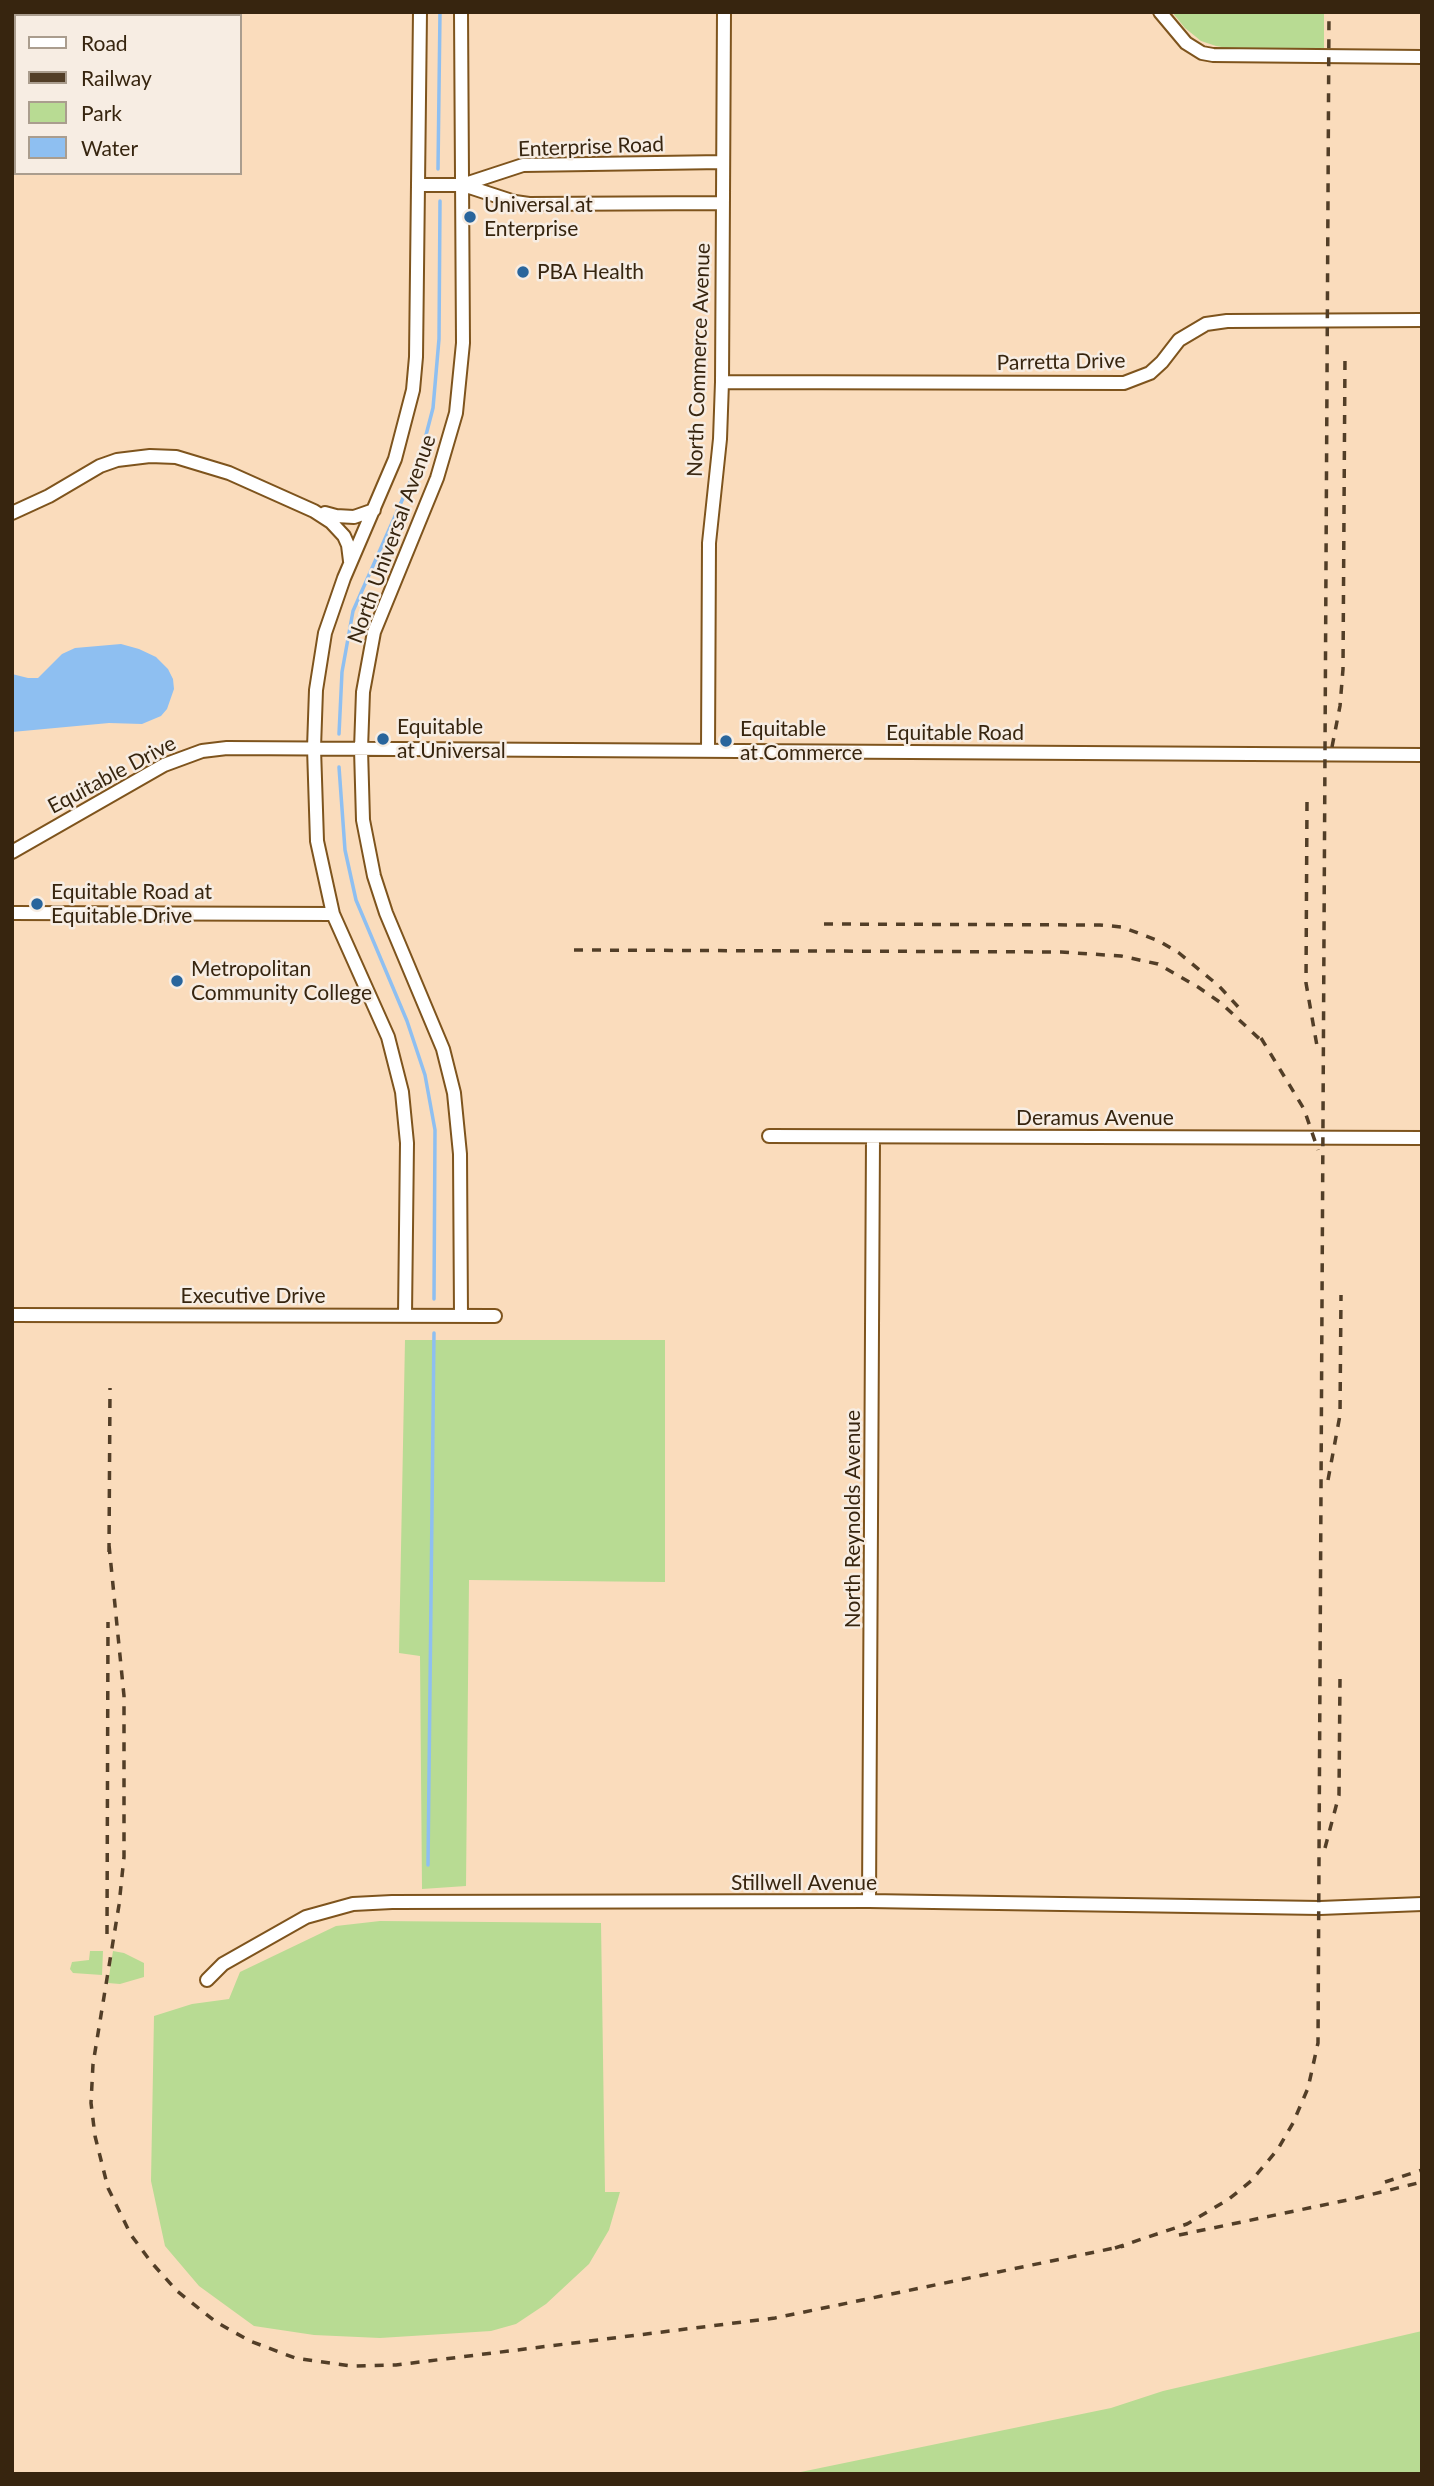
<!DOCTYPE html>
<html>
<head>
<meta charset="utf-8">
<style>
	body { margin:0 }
	#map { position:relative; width:1434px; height:2486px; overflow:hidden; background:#fadcbc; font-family:Lato,sans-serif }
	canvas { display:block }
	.frame { position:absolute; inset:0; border:14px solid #37250f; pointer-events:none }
	.legend { position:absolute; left:14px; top:14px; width:228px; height:161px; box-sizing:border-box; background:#f7ede3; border:2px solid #aa9d8e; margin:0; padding:9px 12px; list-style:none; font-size:21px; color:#37250f }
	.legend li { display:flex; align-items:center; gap:14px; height:35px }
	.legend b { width:35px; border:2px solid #aa9d8e }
</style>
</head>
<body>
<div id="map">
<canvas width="1434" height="2486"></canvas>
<div class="frame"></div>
<ul class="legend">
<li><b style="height:9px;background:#fff"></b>Road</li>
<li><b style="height:9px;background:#523e27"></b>Railway</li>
<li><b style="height:19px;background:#b8db93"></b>Park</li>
<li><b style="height:19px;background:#8ebff1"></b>Water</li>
</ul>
</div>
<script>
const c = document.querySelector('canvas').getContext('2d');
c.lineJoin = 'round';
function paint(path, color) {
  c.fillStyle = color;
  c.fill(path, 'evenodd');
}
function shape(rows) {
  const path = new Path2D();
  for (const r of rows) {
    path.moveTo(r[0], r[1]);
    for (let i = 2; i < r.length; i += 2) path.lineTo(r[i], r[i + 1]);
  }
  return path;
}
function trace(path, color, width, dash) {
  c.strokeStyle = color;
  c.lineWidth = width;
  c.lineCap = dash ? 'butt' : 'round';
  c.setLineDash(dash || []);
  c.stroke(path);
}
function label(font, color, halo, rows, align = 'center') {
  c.font = font + ' Lato,sans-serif';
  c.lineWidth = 5;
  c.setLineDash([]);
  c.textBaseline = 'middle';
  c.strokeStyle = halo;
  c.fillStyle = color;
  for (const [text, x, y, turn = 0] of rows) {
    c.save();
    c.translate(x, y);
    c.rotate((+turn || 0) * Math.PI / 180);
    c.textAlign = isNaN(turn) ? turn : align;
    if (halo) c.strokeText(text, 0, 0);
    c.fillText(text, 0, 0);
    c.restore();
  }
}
const green = shape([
	[1172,12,1324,12,1324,48,1233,49,1216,46,1201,41,1185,28],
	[405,1340,665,1340,665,1582,469,1580,466,1886,422,1889,420,1656,399,1653],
	[380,1921,601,1923,605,2192,620,2192,609,2230,589,2264,546,2304,516,2324,491,2331,380,2338,314,2335,254,2326,199,2286,165,2246,151,2181,154,2016,192,2004,229,1999,240,1972,336,1926],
	[90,1951,103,1951,102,1975,73,1973,70,1969,72,1962,89,1960],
	[113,1951,124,1953,144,1963,144,1977,120,1984,108,1983],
	[1422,2331,1422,2474,791,2474,1111,2408,1163,2391]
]);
const water = shape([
	[121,644,139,649,156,657,168,669,173,679,174,689,167,709,161,716,142,724,109,723,12,732,12,674,28,678,38,678,62,654,75,648]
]);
const stream = shape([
	[438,169,440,12],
	[339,734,342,672,353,611,419,462,433,408,439,339,440,201],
	[339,767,345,850,356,900,407,1021,425,1075,435,1130,434,1299],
	[428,1865,434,1333]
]);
const street = shape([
	[1160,12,1186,43,1202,53,1213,55,1422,57],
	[418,185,462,185,523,165,723,162],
	[463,185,515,202,529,204,723,203],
	[722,382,1124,383,1150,373,1162,362,1179,340,1206,324,1227,321,1422,320],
	[12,513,49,496,100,466,117,460,150,456,176,457,229,473,314,511,331,522,344,536,348,545,350,561],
	[325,513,336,516,354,517,374,510],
	[708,750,709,543,720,439,722,382,724,12],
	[12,852,164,765,202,751,227,748,1422,755],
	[12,913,333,914],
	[769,1136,1422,1138],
	[12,1315,495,1316],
	[405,1315,407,1143,402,1092,388,1037,333,914,317,841,314,748,316,690,325,633,344,578,395,459,413,390,416,357,420,12],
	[461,1316,460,1154,454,1093,443,1049,386,913,374,876,363,820,361,749,363,692,374,632,437,478,456,413,463,343,461,12],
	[869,1901,873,1138],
	[207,1980,223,1964,306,1917,353,1904,392,1902,869,1901,1320,1908,1422,1904]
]);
const rail = shape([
	[1332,747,1340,706,1343,669,1345,356],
	[1307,802,1306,983,1317,1046],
	[824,924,1100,925,1122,927,1159,941,1179,953,1219,986,1241,1010],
	[574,950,1061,952,1121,956,1158,964,1198,987,1221,1003,1265,1044],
	[1261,1038,1304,1109,1318,1150],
	[1328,1480,1340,1415,1341,1295],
	[109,1545,124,1696,124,1857,119,1905,93,2064,91,2103,95,2136,108,2188,131,2235,151,2262,177,2291,216,2322,250,2341,295,2358,352,2366,396,2365,775,2318,1124,2246],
	[109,1552,110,1388],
	[1325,1848,1339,1795,1340,1679],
	[107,1934,108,1622],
	[1385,2182,1422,2170],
	[1179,2235,1357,2198,1422,2182],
	[1115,2248,1187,2224,1229,2199,1251,2181,1278,2149,1293,2123,1308,2088,1318,2043,1329,12]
]);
const markers = [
	[470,217,7,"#29659c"],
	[523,272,7,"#29659c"],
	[383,739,7,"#29659c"],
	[726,741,7,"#29659c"],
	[37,904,7,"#29659c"],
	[177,981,7,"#29659c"]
];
const streetNames = [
	["Enterprise Road",591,147,-2],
	["North Commerce Avenue",699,360,-88],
	["Parretta Drive",1061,362,-1],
	["North Universal Avenue",392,539,-70],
	["Equitable Road",955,733],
	["Equitable Drive",112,775,-28],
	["Deramus Avenue",1095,1118],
	["Executive Drive",253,1296],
	["North Reynolds Avenue",853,1519,-90],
	["Stillwell Avenue",804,1883]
];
const poiNames = [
	["Universal at",484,205],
	["Enterprise",484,229],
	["PBA Health",537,272],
	["Equitable",397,727],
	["at Universal",397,751],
	["Equitable",740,729],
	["at Commerce",740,753],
	["Equitable Road at",51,892],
	["Equitable Drive",51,916],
	["Metropolitan",191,969],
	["Community College",191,993]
];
paint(green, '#b8db93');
paint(water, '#8ebff1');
trace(stream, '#8ebff1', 3.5);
trace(street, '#7e541d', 16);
trace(street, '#fff', 12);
trace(rail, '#523e27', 3.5, [9, 9]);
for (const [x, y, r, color] of markers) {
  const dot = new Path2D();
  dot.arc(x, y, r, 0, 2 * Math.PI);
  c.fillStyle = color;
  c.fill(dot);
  trace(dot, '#f7ede3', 2.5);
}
label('21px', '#37250f', '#f7ede3', streetNames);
label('21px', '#37250f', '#f7ede3', poiNames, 'left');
</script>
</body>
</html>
